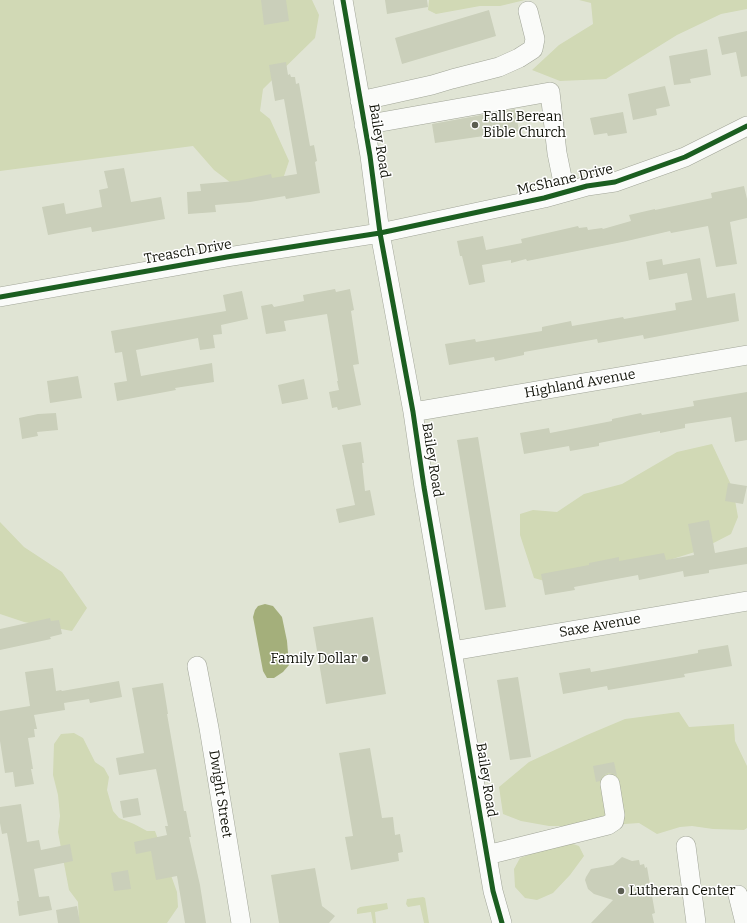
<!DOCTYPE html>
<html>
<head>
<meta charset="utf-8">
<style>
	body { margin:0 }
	canvas { display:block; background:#e0e4d4 }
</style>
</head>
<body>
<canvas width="747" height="923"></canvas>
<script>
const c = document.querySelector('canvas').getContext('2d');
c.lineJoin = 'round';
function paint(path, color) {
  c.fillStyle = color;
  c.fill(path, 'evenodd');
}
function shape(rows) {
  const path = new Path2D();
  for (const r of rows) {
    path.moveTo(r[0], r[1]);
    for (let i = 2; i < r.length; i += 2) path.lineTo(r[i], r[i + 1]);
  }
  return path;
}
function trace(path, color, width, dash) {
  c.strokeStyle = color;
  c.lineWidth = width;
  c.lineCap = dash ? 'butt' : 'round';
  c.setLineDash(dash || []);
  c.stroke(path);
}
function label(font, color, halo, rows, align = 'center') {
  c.font = font + ' Bitter,serif';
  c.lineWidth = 3;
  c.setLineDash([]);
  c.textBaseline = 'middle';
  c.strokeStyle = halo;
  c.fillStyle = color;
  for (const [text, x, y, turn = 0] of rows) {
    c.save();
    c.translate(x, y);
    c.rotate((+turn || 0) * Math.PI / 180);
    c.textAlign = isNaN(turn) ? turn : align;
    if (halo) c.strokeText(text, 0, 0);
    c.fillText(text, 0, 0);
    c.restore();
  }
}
const green = shape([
	[0,0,312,0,319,15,315,38,263,89,260,111,270,119,289,161,282,182,235,186,214,170,193,146,0,171],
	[429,0,525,0,500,6,480,6,436,14,428,10],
	[579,0,747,0,747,9,721,14,677,35,606,79,560,81,532,70,559,45,593,24,591,3],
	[712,444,733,489,738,517,731,534,698,551,647,567,555,584,534,578,520,535,520,514,533,510,557,512,584,494,622,484,677,452],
	[0,522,24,547,62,572,87,608,72,631,24,622,0,614],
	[679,712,689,727,734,724,735,741,747,766,747,828,744,830,713,829,692,826,680,827,657,834,639,823,596,826,549,826,521,821,503,814,499,787,529,762,587,735,625,719],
	[74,733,83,738,95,762,104,768,109,777,107,790,113,811,119,818,134,824,147,831,155,831,177,892,178,907,167,923,79,923,78,902,69,890,58,832,60,816,58,795,53,775,54,744,61,734],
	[570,843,579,846,584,856,570,875,553,893,537,900,525,898,515,887,514,869,520,858,548,848],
	[423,897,425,898,429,923,424,923,420,905,408,907,406,904,407,899],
	[387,903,388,909,375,912,376,923,373,923,371,912,357,914,357,909,360,907]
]);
const water = shape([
	[265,604,273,606,282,617,287,641,289,665,283,672,274,678,267,678,263,671,253,617,255,610,258,606]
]);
const building = shape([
	[261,0,286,0,289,21,264,25],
	[385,0,427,0,428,7,387,14],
	[489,10,496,36,402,64,395,38],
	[747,31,747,76,741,77,736,52,722,55,718,37],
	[707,49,711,75,690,79,691,83,674,85,669,56],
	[286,62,288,75,290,74,291,77,295,77,296,84,299,83,310,146,314,145,317,161,315,162,320,193,286,199,285,196,250,202,215,205,216,212,188,214,187,192,201,191,200,184,237,181,271,174,272,178,297,174,284,99,275,101,269,65],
	[665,86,670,106,656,109,657,115,633,120,628,94],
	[515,109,519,131,435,143,432,124],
	[623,112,627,133,608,136,607,133,594,135,590,118],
	[124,168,131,202,161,197,165,219,92,232,91,227,48,235,42,207,64,203,66,214,102,207,99,190,108,188,104,171],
	[744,186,747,199,747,218,730,222,737,264,716,267,708,226,671,233,670,231,627,241,527,261,526,259,511,263,511,260,482,265,485,282,469,285,462,256,460,256,457,241,483,236,486,250,522,243,521,239,578,226,579,228,587,227,588,230,602,228,603,229,631,221,629,215,655,209,655,210,712,198,711,193],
	[700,258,707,298,735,293,739,321,644,339,643,335,598,343,597,339,524,352,524,355,495,361,494,357,449,365,445,344,475,339,476,342,542,331,542,327,571,321,572,326,623,317,624,319,676,310,675,303,692,300,687,273,649,280,646,262,662,259,663,265],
	[335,289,336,292,350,289,354,310,351,311,359,364,353,365,361,405,338,410,337,407,332,408,329,392,339,390,337,381,338,381,327,314,284,321,286,331,266,334,261,306,272,304,274,307,304,301,303,295],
	[242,291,248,319,221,325,222,334,213,335,215,348,200,350,198,338,136,350,141,376,212,363,214,382,175,388,176,390,117,401,114,383,127,381,122,352,115,353,111,331,226,311,223,295],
	[78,376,82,398,50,403,47,381],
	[304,379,308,399,282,404,278,385],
	[747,392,747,440,735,442,731,417,685,424,685,428,660,433,660,431,599,443,599,446,570,451,569,446,524,454,520,433,549,428,550,433,612,421,612,419,641,413,642,415,694,406,693,401],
	[56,413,58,430,37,432,38,436,22,439,19,418,38,414],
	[478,437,506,607,485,610,457,440],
	[361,442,364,463,362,463,365,491,370,490,375,515,339,523,336,509,355,505,342,445],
	[728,483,747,486,743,504,725,501],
	[709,520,715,553,747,547,747,564,709,570,709,573,684,577,683,571,639,580,638,575,574,587,575,590,545,595,541,574,589,565,589,563,619,557,619,561,664,553,666,560,694,555,688,524],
	[373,617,386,694,326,704,313,627],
	[50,618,51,621,59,620,62,634,50,637,51,639,0,650,0,629],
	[728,645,732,666,684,674,685,677,608,690,607,686,563,694,559,673,590,668,591,672,698,653,698,650],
	[53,668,56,691,61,690,62,691,119,681,122,697,90,703,89,699,64,703,65,710,34,715,37,729,34,729,35,737,28,738,33,769,31,769,34,784,15,787,13,772,5,773,0,741,0,711,30,706,25,672],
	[518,677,531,757,510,760,497,680],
	[163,683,168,714,167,714,184,811,186,811,191,837,189,837,200,885,206,923,185,923,177,876,156,880,151,851,136,854,134,842,167,835,165,826,168,826,156,769,119,775,116,758,144,753,132,688],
	[370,748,382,818,393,817,395,835,400,834,403,852,398,853,399,861,351,870,345,837,353,836,339,753],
	[614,762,617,776,614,774,608,773,603,776,600,781,596,782,593,766],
	[138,798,141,815,123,818,120,801],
	[21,804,27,842,39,840,41,850,70,844,73,861,34,869,39,897,49,896,52,910,19,916,17,901,19,901,7,833,2,834,0,823,0,807],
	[622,857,632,861,639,860,640,865,644,864,645,868,647,867,655,913,652,914,654,923,591,923,613,900,594,894,588,889,585,880,586,877,591,869,613,865],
	[315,868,322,906,335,916,329,923,279,923,271,875],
	[128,870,131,889,114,891,111,873],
	[77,906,80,923,58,923,56,910]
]);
const minor = shape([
	[343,0,370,156,380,233,413,412,424,487,493,891,502,923],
	[360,101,432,85,452,79,499,67,519,58,533,49,535,39,528,11],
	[364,125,550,92,557,153,565,192],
	[0,297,227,257,380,233,544,198,587,186,615,182,685,157,747,126],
	[413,412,747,355],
	[452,651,747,601],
	[197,666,209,728,241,923],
	[686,846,696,923],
	[487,855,608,825,614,821,615,815,610,784],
	[738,895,745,923]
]);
const cycleway = shape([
	[343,0,370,156,380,233,413,412,424,487,493,891,502,923],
	[0,297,227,257,380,233,544,198,587,186,615,182,685,157,747,126]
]);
const markers = [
	[475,125,4,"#5b5d51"],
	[365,659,4,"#5b5d51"],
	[621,891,4,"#5b5d51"]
];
const poiNames = [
	["Falls Berean",483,117],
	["Bible Church",483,133],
	["Family Dollar",357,659,"right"],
	["Lutheran Center",629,891]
];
const streetNames = [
	["Bailey Road",379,141,81],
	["McShane Drive",565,180,-13],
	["Treasch Drive",188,252,-10],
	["Highland Avenue",580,384,-10],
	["Bailey Road",432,460,81],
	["Saxe Avenue",600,626,-10],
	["Bailey Road",486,780,81],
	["Dwight Street",220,794,81]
];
paint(green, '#d1d9b5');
paint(water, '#a4af7b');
paint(building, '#cacfba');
trace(minor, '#a1a598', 20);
trace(minor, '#fafbf9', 19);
trace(cycleway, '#1b5e20', 5);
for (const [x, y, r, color] of markers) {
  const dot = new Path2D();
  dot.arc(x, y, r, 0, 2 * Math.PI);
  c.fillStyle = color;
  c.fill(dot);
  trace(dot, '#fff', 1.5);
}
label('14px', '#13150b', '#fff', poiNames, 'left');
label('14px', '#13150b', '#fff', streetNames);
</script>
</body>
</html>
